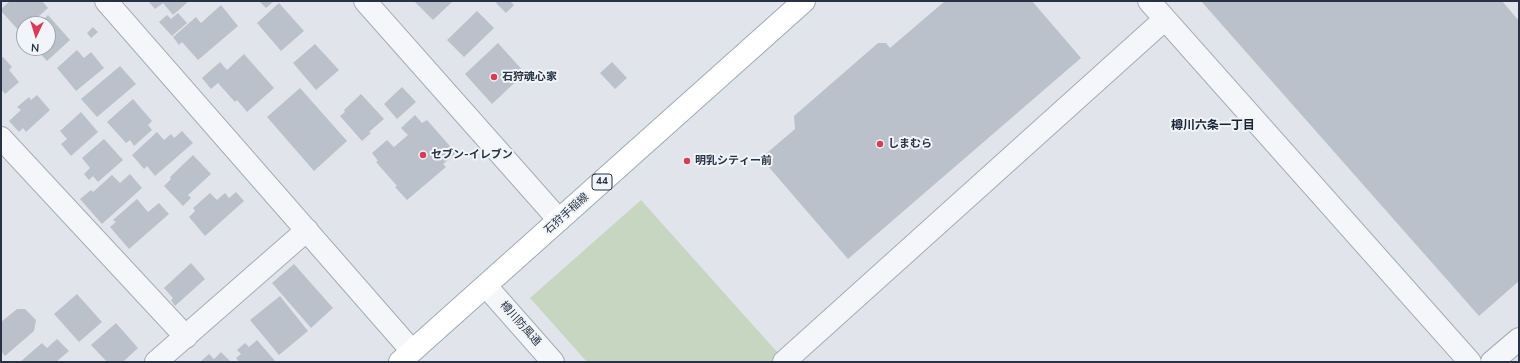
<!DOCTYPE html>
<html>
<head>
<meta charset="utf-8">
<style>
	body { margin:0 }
	#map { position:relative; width:1520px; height:363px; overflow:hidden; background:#e1e5eb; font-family:"Nunito Sans",sans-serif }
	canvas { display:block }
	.frame { position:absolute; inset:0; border:2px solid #273344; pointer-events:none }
	.north { position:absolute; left:16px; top:16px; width:40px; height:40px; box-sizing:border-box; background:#f1f4f8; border:1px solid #a0a7b0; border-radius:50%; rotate:184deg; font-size:11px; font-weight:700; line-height:16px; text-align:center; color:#273344 }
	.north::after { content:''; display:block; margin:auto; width:14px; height:18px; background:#da3b59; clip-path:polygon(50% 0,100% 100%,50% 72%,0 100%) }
</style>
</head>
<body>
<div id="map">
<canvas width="1520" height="363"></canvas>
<div class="frame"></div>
<div class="north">N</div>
</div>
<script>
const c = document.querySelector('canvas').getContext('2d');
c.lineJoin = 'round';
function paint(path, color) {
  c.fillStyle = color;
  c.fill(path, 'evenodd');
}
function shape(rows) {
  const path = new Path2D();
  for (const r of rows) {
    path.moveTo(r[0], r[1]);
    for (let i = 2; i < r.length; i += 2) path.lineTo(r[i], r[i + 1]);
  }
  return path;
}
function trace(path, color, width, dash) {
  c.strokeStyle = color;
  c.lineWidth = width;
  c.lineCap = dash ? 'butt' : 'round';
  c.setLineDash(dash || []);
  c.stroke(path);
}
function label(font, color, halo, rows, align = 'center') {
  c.font = font + ' "Nunito Sans","Noto Sans JP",sans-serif';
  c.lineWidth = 4;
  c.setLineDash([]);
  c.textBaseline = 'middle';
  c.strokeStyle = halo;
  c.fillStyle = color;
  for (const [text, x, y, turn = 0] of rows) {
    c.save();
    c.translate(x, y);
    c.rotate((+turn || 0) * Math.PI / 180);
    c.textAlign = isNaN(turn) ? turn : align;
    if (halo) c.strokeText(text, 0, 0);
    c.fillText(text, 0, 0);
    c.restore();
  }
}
const green = shape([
	[641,200,786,362,587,362,530,298]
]);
const building = shape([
	[10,1,42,1,48,8,30,24,24,24,24,29,20,32,1,11,1,9],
	[148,1,189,1,173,15,163,3,155,9],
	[259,1,274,1,266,8],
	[414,1,453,1,433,20],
	[498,1,510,1,514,5,506,13,496,3],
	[945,1,1032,1,1081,58,848,259,761,158,795,129,794,116,878,43,886,43,890,48],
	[1201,1,1502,1,1519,21,1519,281,1479,316],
	[279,3,304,31,281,51,257,23],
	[221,5,238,26,198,60,182,42,179,45,173,37,196,17,201,23],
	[477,11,494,28,464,57,447,40],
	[178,13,187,23,172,36,159,22,167,15,171,19],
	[48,15,70,40,47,61,35,48,48,48,48,24,39,24],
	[93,27,98,32,91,38,87,33],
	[498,43,525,73,492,104,465,74],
	[315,44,339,70,316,90,293,63],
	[77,50,84,58,91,52,104,68,76,91,57,68],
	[244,54,274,88,247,112,237,100,235,102,218,83,211,89,202,78,220,62,227,70],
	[3,57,12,67,9,70,19,82,5,94,2,90,1,91,1,58],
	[612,62,627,78,615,89,600,73],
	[120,66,136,84,97,117,81,99],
	[402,87,416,102,397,119,384,104],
	[300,88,347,141,314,171,267,117],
	[361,94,384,119,369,132,371,133,362,141,340,116,345,112,344,110],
	[37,95,50,110,26,132,23,128,19,132,9,121,21,110,17,107,29,97,31,100],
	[133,99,152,121,148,125,152,130,134,146,130,140,126,143,107,122],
	[81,112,98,132,71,156,61,144,67,139,60,131],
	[415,115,422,123,427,120,456,153,443,164,446,167,407,200,395,187,397,186,376,162,378,161,372,153,387,140,394,147,408,135,401,128],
	[182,131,193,143,155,176,147,166,144,169,132,155,157,132,164,140,171,134,174,138],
	[104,139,123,160,98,182,93,176,89,180,84,174,90,168,82,158],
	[193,155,211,174,188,195,191,198,183,206,164,186,171,179,170,177],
	[130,174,142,188,102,224,80,199,91,190,93,192,112,175,120,183],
	[236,192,244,201,205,236,189,217,195,211,193,208,210,193,217,200,225,193,229,198],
	[137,199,148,212,159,203,169,214,129,249,110,227,116,222,113,220],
	[191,263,205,279,175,306,171,300,173,298,164,288],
	[294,264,333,308,311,328,272,283],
	[77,294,102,322,79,342,54,314],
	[280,296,308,331,279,355,250,320],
	[17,309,25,309,36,320,34,331,5,356,1,351,1,322],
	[116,323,138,348,124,361,125,362,107,362,91,345],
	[57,339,69,351,56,362,20,362,42,343,47,348],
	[257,340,276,362,239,362,236,358,241,354,237,350,245,343,249,347],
	[221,352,231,362,200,362,209,354,214,359]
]);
const minor = shape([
	[106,1,412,351],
	[365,1,559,220],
	[1149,1,1470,362],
	[1,138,186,337],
	[486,286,553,362],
	[156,362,307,230],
	[784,362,1165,19],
	[1492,362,1519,339]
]);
const major = shape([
	[400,362,804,1]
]);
const markers = [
	[494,77,4,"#da3b59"],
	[880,144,4,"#da3b59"],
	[423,155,4,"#da3b59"],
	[687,161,4,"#da3b59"]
];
const shields = [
	[602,182,20]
];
const shieldNames = [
	["44",602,182]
];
const poiNames = [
	["石狩魂心家",502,77],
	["しまむら",888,144],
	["セブン-イレブン",431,155],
	["明乳シティー前",695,161]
];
const streetNames = [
	["石狩手稲線",567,214,-42],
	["樽川防風通",520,324,48]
];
const neighbourhoodNames = [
	["樽川六条一丁目",1213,126]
];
paint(green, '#c7d6c1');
paint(building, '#bac1cb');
trace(minor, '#a5acb6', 24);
trace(major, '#9faab8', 24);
trace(minor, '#f4f6f9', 22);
trace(major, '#fff', 22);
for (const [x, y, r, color] of markers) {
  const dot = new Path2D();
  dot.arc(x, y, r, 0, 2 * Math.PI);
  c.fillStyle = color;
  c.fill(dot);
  trace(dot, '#f1f4f8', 1.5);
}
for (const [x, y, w] of shields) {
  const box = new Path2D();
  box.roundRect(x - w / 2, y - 8, w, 16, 3);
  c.fillStyle = '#f1f4f8';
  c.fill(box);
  trace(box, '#273344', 1);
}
label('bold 10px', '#273344', null, shieldNames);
label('bold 11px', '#273344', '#f1f4f8', poiNames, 'left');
label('11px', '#273344', '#f1f4f8', streetNames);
label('bold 12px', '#1a2435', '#f1f4f8', neighbourhoodNames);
</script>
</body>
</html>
